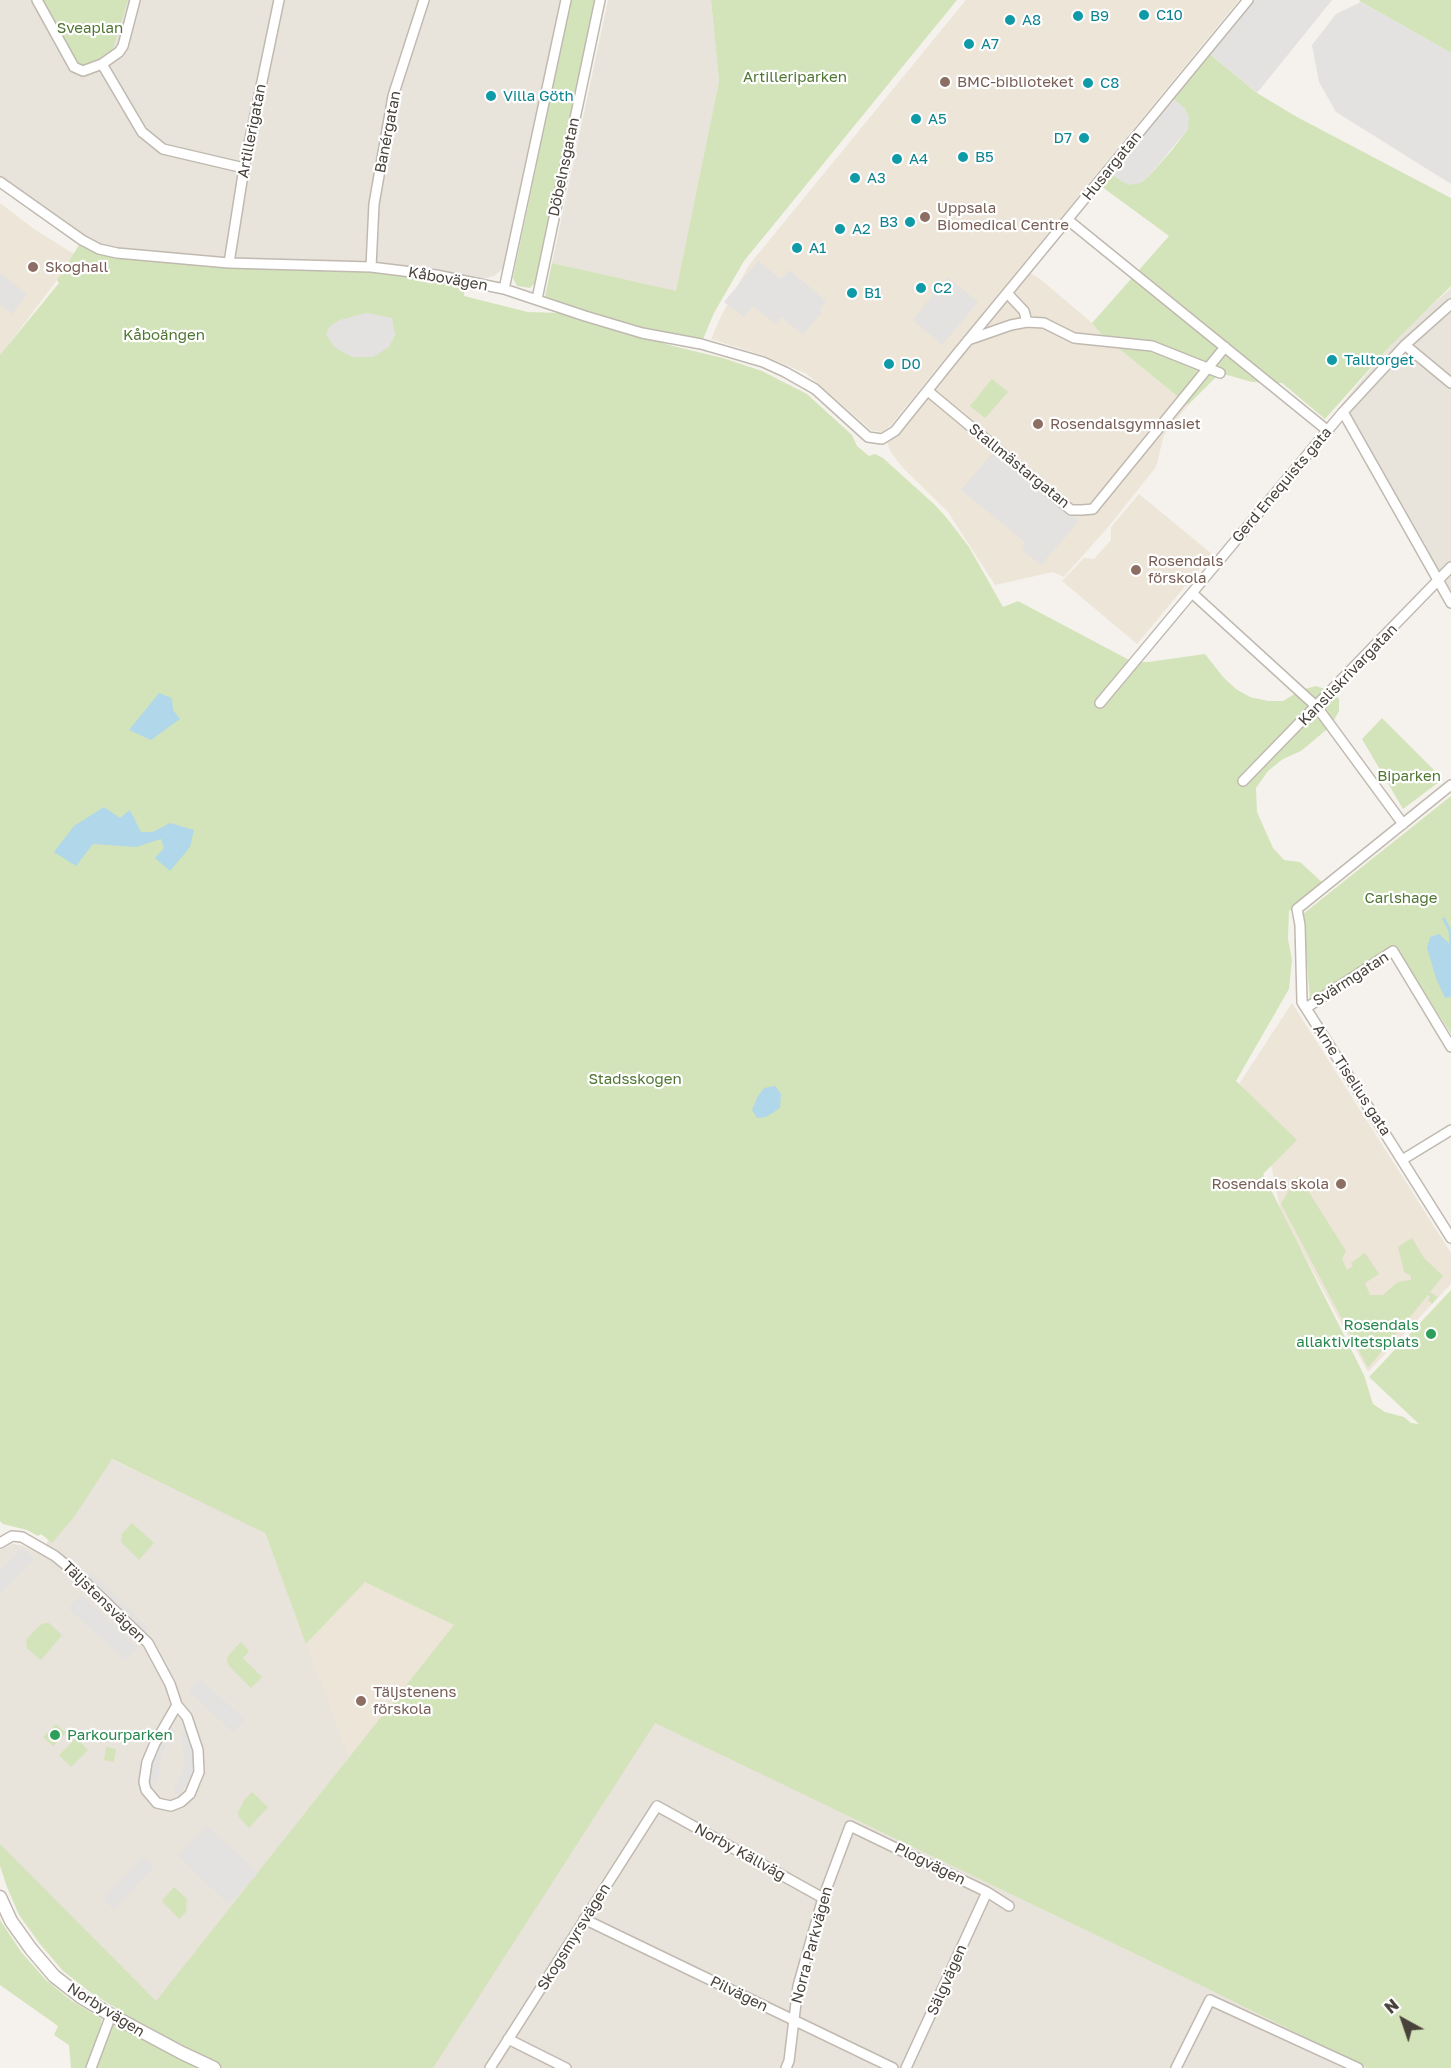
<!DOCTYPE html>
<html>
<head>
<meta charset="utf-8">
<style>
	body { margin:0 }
	#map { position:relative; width:1451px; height:2068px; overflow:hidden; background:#f5f2ed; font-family:"Golos Text",sans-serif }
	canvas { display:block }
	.north { position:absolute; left:1373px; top:1990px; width:60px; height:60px; -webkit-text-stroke:4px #fff; paint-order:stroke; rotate:320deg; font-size:16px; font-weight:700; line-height:24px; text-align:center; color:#49423b }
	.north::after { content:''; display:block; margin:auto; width:21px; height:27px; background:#49423b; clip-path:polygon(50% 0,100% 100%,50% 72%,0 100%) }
</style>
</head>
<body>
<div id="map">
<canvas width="1451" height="2068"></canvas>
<div class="north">N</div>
</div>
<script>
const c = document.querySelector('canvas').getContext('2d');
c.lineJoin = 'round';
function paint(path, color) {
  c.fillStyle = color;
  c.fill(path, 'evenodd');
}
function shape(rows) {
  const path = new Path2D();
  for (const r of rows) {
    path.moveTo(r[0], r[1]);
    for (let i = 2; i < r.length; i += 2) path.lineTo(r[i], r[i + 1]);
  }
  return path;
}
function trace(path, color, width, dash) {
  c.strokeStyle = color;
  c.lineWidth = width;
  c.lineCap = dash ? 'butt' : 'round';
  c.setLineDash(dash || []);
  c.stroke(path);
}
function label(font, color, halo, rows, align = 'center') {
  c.font = font + ' "Golos Text",sans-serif';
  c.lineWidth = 4.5;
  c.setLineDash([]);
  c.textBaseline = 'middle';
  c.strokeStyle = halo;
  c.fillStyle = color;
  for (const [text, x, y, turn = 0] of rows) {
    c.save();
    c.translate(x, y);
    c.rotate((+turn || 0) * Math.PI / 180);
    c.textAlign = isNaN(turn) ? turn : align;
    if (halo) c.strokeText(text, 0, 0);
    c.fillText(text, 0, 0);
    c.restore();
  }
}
const residential = shape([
	[0,0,562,0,505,267,494,276,483,279,437,271,229,260,117,249,101,245,84,237,19,191,0,176],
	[608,0,711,0,719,81,676,292,552,263],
	[1451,288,1451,593,1341,405,1400,334],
	[111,1459,264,1531,350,1758,156,2002,0,1847,0,1550,12,1544,21,1545,39,1553],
	[648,1719,1206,1988,1367,2068,416,2068]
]);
const education = shape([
	[966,0,1239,0,890,426,882,432,871,430,807,374,765,356,711,339,721,316,749,265],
	[0,203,34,229,74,254,57,280,0,356],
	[1028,272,1039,278,1092,323,1101,334,1188,405,1164,435,1156,467,1109,526,1064,577,1053,572,995,585,948,512,903,468,890,451,887,441,896,434],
	[1139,494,1212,554,1137,644,1062,581,1084,558,1094,559,1111,540,1111,527],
	[1292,1003,1451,1253,1451,1284,1368,1372,1281,1213,1269,1155,1237,1087],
	[365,1581,455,1625,350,1758,306,1644]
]);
const green = shape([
	[43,0,128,0,113,49,101,60,84,65,80,65,75,61],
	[571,0,595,0,536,282,530,288,517,286,513,278],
	[711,0,957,0,744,261,714,313,701,344,642,333,544,301,552,263,676,291,719,81],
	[1359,0,1451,0,1451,53,1361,2],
	[1206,51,1257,93,1297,117,1451,198,1451,286,1391,345,1325,419,1282,383,1252,382,1220,373,1188,405,1101,334,1092,323,1169,236,1098,184,1108,172,1140,183,1149,176,1172,150,1188,129,1185,109,1170,96],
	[79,245,100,254,128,259,234,268,371,272,440,281,465,287,464,296,528,312,564,313,673,346,723,358,762,371,807,394,852,435,857,446,869,456,875,454,883,458,935,505,946,517,969,547,1003,607,1018,601,1133,662,1148,662,1205,654,1224,678,1236,689,1250,697,1268,701,1283,701,1301,690,1316,686,1331,691,1339,699,1339,711,1331,726,1301,751,1283,759,1268,771,1256,788,1257,812,1273,848,1284,860,1300,862,1324,884,1289,911,1288,939,1292,960,1289,989,1236,1081,1297,1140,1263,1174,1364,1375,1373,1404,1385,1412,1404,1417,1411,1423,1419,1424,1369,1377,1451,1290,1451,2068,1367,2068,1206,1988,655,1723,433,2068,71,2068,69,2045,54,2035,58,2026,0,1985,0,1920,22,1953,46,1980,72,2001,102,2019,94,2058,107,2027,119,2010,90,1992,63,1971,40,1944,19,1915,7,1887,0,1866,0,1844,156,2001,454,1625,365,1582,306,1644,265,1533,112,1459,74,1517,52,1543,41,1534,38,1536,27,1530,3,1524,0,1521,0,355,59,283,57,280],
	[992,379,1008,392,985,418,970,406],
	[1382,718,1443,779,1403,809,1362,739],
	[1451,796,1451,1034,1395,947,1310,1000,1303,914],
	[1298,1175,1346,1251,1342,1259,1347,1270,1353,1266,1351,1263,1365,1253,1379,1274,1365,1283,1370,1295,1383,1295,1398,1282,1411,1280,1411,1276,1404,1272,1398,1247,1412,1238,1424,1258,1443,1276,1430,1292,1438,1297,1432,1304,1428,1300,1430,1297,1428,1295,1368,1368,1281,1204],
	[132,1523,154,1543,139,1560,121,1542,122,1534],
	[45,1623,49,1623,62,1635,41,1660,27,1648,26,1640,40,1625],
	[241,1642,249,1651,243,1658,262,1677,251,1688,229,1666,227,1661,228,1656],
	[56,1724,66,1733,53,1746,43,1737],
	[76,1738,88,1750,71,1767,59,1755],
	[106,1747,116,1749,114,1762,104,1760],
	[252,1792,268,1807,249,1828,239,1817,238,1812,245,1799],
	[174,1887,187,1899,186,1912,179,1919,162,1901]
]);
const parking = shape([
	[1248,0,1332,0,1257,93,1206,51],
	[1361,2,1451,53,1451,184,1336,112,1319,82,1312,45,1336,14],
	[1170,96,1185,109,1189,117,1188,129,1149,176,1140,183,1130,185,1121,181,1108,172],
	[758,261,781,279,789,270,826,301,819,310,822,312,803,335,781,317,775,324,753,306,744,317,724,302],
	[0,273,27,294,12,314,0,305],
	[947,277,978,302,942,345,913,320],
	[366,313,392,318,395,335,389,347,373,357,352,357,334,347,326,334,330,326,340,320],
	[994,451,1079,521,1041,565,1022,550,1026,543,961,490],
	[22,1548,34,1559,0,1594,0,1571],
	[90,1572,148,1628,144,1633,85,1577],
	[81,1595,138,1648,125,1660,68,1608],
	[200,1679,245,1720,233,1732,189,1691],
	[170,1726,175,1731,163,1751,160,1760,158,1781,150,1781,152,1761],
	[188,1730,193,1743,196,1765,187,1786,178,1794,174,1789,182,1774,185,1763,181,1734],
	[207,1826,258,1873,229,1904,178,1856],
	[143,1857,154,1867,114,1909,103,1899]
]);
const water = shape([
	[159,693,172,698,173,710,180,719,151,740,129,730],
	[104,807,120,818,130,810,141,832,153,832,170,823,194,830,190,847,170,871,155,858,164,848,161,839,136,847,93,844,76,866,54,852,74,826],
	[1439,934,1451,945,1451,997,1445,998,1436,978,1427,948,1430,937],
	[775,1086,781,1094,780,1108,766,1117,757,1118,752,1110,758,1096,764,1088]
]);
const stream = shape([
	[1444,919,1450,931,1451,943]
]);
const minor = shape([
	[37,0,74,67,83,71,102,64,142,132,163,149,244,168],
	[102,64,119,52,123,46,135,0],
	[0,182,82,240,99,249,117,253,229,263,371,267,436,275,504,289,585,316,642,333,701,344,763,362,785,372,815,389,868,437,882,439,895,431,956,355,1248,0],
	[1068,220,1328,431],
	[229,263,244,168,279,0],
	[371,267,374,204,393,96,424,0],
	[504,289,566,0],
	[1007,293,1024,311,1027,322],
	[537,299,600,0],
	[968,340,1011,325,1027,322,1044,323,1074,338,1152,346,1220,373],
	[1405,345,1451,383],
	[928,391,1071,510,1082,510,1093,509,1225,347],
	[1343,412,1451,603],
	[1192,593,1317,707,1403,824],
	[1100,703,1343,412,1405,345,1451,304],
	[1243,781,1451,567],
	[1451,785,1297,909,1300,925,1302,1002,1451,1238],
	[1306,1008,1393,951,1451,1047],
	[1402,1160,1451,1130],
	[0,1543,12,1536,22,1537,55,1556,78,1575,148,1643,170,1684,177,1705,187,1717,198,1750,199,1772,190,1794,181,1802,171,1806,157,1803,146,1790,144,1782,147,1762,155,1743,177,1705],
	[584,1919,893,2068],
	[508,2039,566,2068],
	[91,2068,111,2015],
	[490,2068,657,1806,823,1898],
	[786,2068,789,2061,798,1986,823,1898,850,1826,987,1892,1009,1906],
	[906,2068,987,1892],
	[1176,2068,1210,2000,1358,2068]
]);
const tertiary = shape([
	[0,1897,11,1921,31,1949,54,1976,81,1997,111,2015,182,2053,214,2068]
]);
const markers = [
	[1144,15,6,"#0f9aa8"],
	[1078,16,6,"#0f9aa8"],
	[1010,20,6,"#0f9aa8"],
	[969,44,6,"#0f9aa8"],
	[945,82,6,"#8d6e63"],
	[1088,83,6,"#0f9aa8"],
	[491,96,6,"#0f9aa8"],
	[916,119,6,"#0f9aa8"],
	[1084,138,6,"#0f9aa8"],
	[963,157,6,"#0f9aa8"],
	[897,159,6,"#0f9aa8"],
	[855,178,6,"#0f9aa8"],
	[925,217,6,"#8d6e63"],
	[910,222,6,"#0f9aa8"],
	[840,229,6,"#0f9aa8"],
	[797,248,6,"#0f9aa8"],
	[33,267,6,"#8d6e63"],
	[921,288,6,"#0f9aa8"],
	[852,293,6,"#0f9aa8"],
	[1332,360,6,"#0f9aa8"],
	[889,364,6,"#0f9aa8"],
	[1038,424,6,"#8d6e63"],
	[1136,570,6,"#8d6e63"],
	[1341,1184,6,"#8d6e63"],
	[1431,1334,6,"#2e9e5b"],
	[361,1701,6,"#8d6e63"],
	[55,1735,6,"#2e9e5b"]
];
const cultureNames = [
	["C10",1156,15],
	["B9",1090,16],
	["A8",1022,20],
	["A7",981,44],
	["C8",1100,83],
	["Villa Göth",503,96],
	["A5",928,119],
	["D7",1072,138,"right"],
	["B5",975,157],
	["A4",909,159],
	["A3",867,178],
	["B3",898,222,"right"],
	["A2",852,229],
	["A1",809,248],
	["C2",933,288],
	["B1",864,293],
	["Talltorget",1344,360],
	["D0",901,364]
];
const parkNames = [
	["Sveaplan",90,28],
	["Artilleriparken",795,77],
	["Kåboängen",164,335],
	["Biparken",1409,776],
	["Carlshage",1401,898],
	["Stadsskogen",635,1079]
];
const educationNames = [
	["BMC-biblioteket",957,82],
	["Uppsala",937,208],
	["Biomedical Centre",937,225],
	["Skoghall",45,267],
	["Rosendalsgymnasiet",1050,424],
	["Rosendals",1148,561],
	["förskola",1148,578],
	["Rosendals skola",1329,1184,"right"],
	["Täljstenens",373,1692],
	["förskola",373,1709]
];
const streetNames = [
	["Artillerigatan",252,131,-79],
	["Banérgatan",388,132,-79],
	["Husargatan",1112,166,-51],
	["Döbelnsgatan",564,167,-78],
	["Kåbovägen",448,279,10],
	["Stallmästargatan",1019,466,39],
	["Gerd Enequists gata",1282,485,-50],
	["Kansliskrivargatan",1348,675,-46],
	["Svärmgatan",1351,979,-33],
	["Arne Tiselius gata",1352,1080,57],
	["Täljstensvägen",104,1602,44],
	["Norby Källväg",740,1852,29],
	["Plogvägen",930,1864,26],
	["Skogsmyrsvägen",574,1937,-58],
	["Norra Parkvägen",812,1945,-75],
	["Sälgvägen",947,1980,-66],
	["Pilvägen",739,1994,26],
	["Norbyvägen",106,2010,32]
];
const leisureNames = [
	["Rosendals",1419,1325],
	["allaktivitetsplats",1419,1342],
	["Parkourparken",67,1735,"left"]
];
paint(residential, '#e8e3db');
paint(education, '#ece5d8');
paint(green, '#d4e4ba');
paint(parking, '#e4e2e0');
paint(water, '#b0d7ea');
trace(stream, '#b0d7ea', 3);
trace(minor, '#c0b9b0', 12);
trace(tertiary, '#c0b9b0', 15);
trace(minor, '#fff', 9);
trace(tertiary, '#fff', 12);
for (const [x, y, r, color] of markers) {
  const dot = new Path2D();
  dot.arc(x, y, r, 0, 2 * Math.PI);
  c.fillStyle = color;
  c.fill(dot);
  trace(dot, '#fff', 2);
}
label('15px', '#0d838f', '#fff', cultureNames, 'left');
label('15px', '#517633', '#fff', parkNames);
label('15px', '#785e54', '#fff', educationNames, 'left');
label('15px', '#49423b', '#fff', streetNames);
label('15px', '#27864d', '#fff', leisureNames, 'right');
</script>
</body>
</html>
